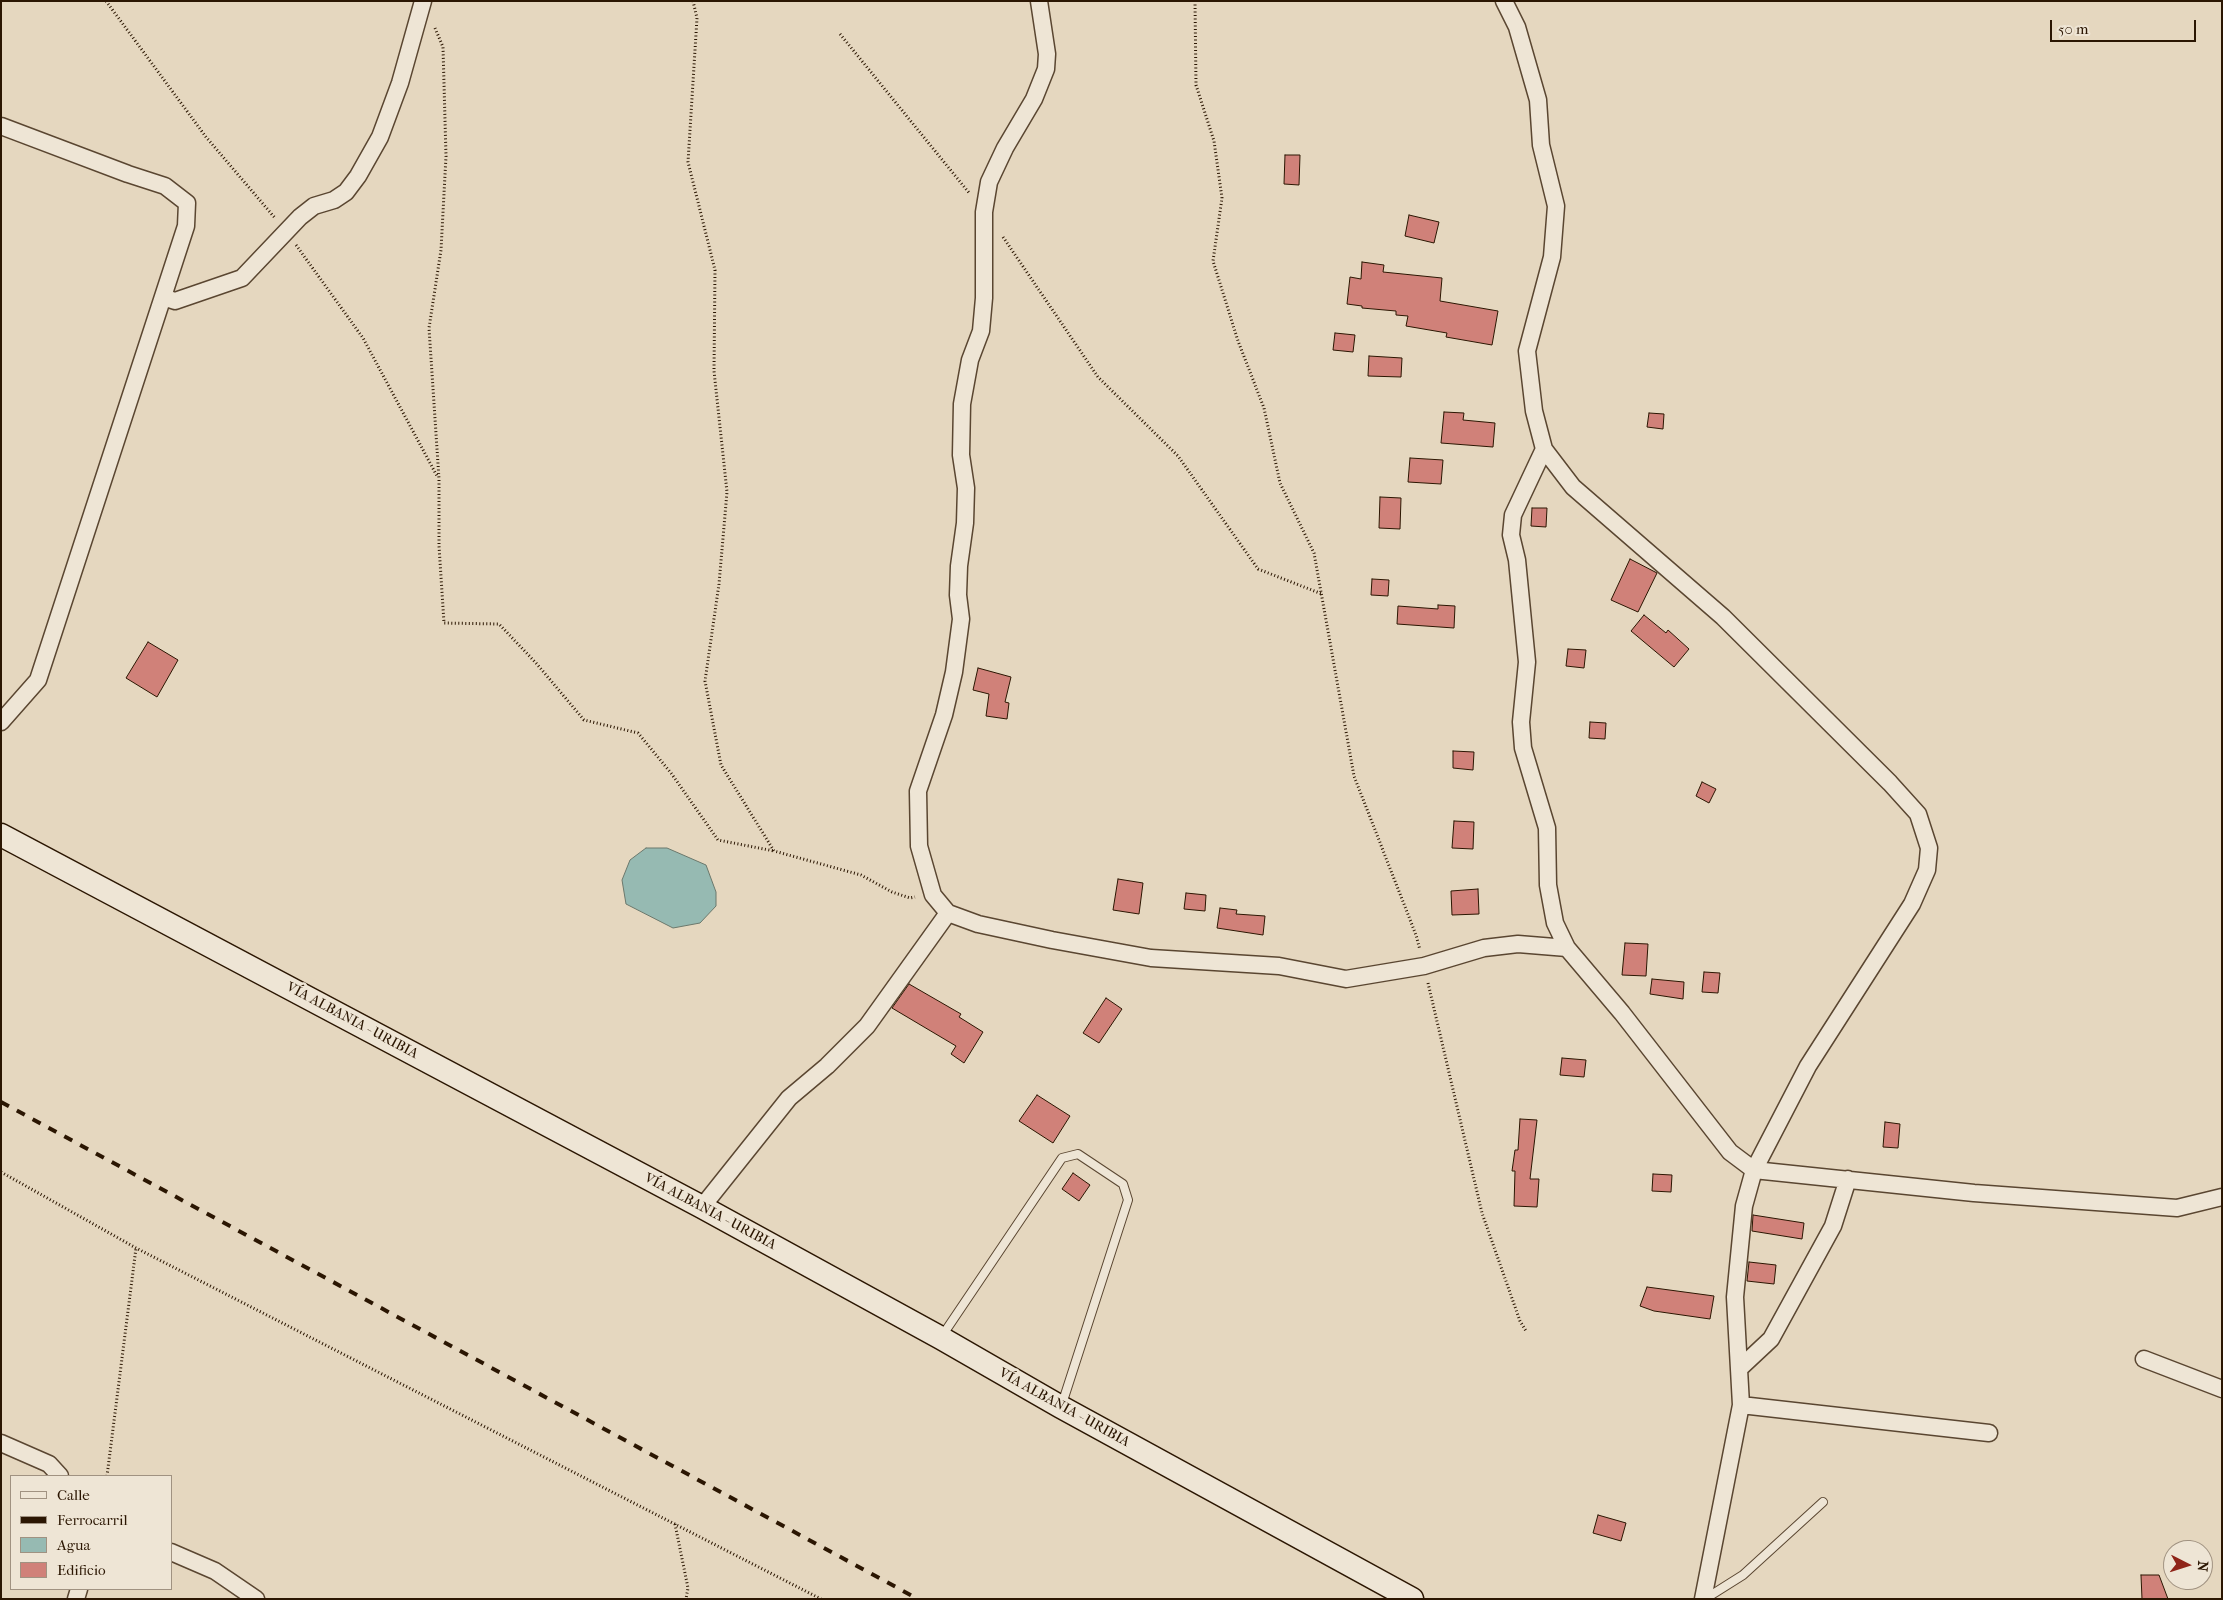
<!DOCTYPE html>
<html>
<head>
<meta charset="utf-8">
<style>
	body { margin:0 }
	#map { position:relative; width:2223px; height:1600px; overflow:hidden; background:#e5d7bf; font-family:"IM FELL French Canon",serif }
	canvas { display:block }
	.frame { position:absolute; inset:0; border:2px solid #2b1602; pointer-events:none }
	.legend { position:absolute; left:10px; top:1475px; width:162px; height:115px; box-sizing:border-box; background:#eee5d5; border:1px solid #a09281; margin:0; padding:6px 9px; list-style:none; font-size:15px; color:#2b1602 }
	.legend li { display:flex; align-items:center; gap:10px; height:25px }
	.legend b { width:25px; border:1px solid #a09281 }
	.north { position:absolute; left:2163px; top:1540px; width:50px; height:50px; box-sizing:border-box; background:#eee5d5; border:1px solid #a09281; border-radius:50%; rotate:95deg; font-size:14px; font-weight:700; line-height:20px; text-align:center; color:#2b1602 }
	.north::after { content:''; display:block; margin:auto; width:18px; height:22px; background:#8f2418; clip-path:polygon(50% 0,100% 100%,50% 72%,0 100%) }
	.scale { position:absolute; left:2050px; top:20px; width:146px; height:22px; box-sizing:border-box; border:2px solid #2b1602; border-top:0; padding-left:6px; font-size:15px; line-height:18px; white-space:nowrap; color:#2b1602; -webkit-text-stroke:4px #eee5d5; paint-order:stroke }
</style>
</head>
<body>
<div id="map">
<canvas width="2223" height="1600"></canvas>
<div class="frame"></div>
<ul class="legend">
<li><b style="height:6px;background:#eee5d5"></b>Calle</li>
<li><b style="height:6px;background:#2b1602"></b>Ferrocarril</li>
<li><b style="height:14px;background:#96bab2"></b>Agua</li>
<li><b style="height:14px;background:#d08179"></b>Edificio</li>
</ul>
<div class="north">N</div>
<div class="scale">50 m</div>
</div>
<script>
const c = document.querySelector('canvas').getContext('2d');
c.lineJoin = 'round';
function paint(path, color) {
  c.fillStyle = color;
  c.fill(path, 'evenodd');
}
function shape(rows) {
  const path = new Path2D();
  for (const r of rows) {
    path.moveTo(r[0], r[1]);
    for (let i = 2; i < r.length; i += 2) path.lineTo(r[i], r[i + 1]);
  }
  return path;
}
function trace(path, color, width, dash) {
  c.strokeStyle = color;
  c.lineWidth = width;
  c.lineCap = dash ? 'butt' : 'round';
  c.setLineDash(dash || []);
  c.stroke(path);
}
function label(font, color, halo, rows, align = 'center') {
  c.font = font + ' "IM FELL French Canon",serif';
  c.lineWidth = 5;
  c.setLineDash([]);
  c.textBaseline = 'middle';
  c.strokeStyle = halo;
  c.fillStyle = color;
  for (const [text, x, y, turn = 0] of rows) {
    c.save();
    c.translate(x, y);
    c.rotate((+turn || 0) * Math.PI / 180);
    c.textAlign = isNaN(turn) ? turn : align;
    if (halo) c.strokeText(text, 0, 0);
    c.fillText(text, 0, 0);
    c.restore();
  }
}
const water = shape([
	[646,848,667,848,706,865,716,892,716,906,700,923,673,928,626,904,622,880,630,860,646,848]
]);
const building = shape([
	[1285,155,1300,155,1299,185,1284,184,1285,155],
	[1409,215,1439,222,1434,243,1405,236,1409,215],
	[1362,262,1384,265,1383,272,1442,278,1440,301,1498,311,1492,345,1446,337,1447,333,1406,326,1408,316,1396,315,1396,311,1362,308,1362,306,1347,304,1350,277,1361,279,1362,262],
	[1335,333,1355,335,1353,352,1333,350,1335,333],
	[1369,356,1402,358,1401,377,1368,376,1369,356],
	[1444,412,1464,413,1463,420,1495,423,1493,447,1441,443,1444,412],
	[1649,413,1664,414,1663,429,1647,427,1649,413],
	[1410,458,1443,460,1441,484,1408,482,1410,458],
	[1380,497,1401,498,1400,529,1379,528,1380,497],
	[1532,508,1547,508,1546,527,1531,526,1532,508],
	[1630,559,1657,573,1638,612,1611,600,1630,559],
	[1372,579,1389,580,1388,596,1371,595,1372,579],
	[1438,605,1455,606,1454,628,1397,624,1398,606,1438,609,1438,605],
	[1644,615,1666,633,1668,630,1689,649,1674,667,1631,631,1644,615],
	[148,642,178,660,157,697,126,678,148,642],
	[1568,649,1586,650,1584,668,1566,666,1568,649],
	[978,668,1011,677,1005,702,1009,703,1007,719,986,716,989,694,973,690,978,668],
	[1590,722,1606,723,1605,739,1589,738,1590,722],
	[1453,751,1474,752,1473,770,1453,768,1453,751],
	[1702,782,1716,789,1709,803,1696,796,1702,782],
	[1454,821,1474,822,1473,849,1452,848,1454,821],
	[1118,879,1143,883,1139,914,1113,910,1118,879],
	[1478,889,1479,914,1452,915,1451,891,1478,889],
	[1186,893,1206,895,1205,911,1184,909,1186,893],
	[1220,908,1237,910,1236,914,1265,916,1263,935,1217,928,1220,908],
	[1625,943,1648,944,1646,976,1622,975,1625,943],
	[1704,972,1720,973,1718,993,1702,992,1704,972],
	[1652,979,1684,982,1683,999,1650,994,1652,979],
	[909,984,961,1014,959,1017,983,1032,964,1063,951,1054,956,1046,892,1008,909,984],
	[1106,998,1122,1009,1099,1043,1083,1033,1106,998],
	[1562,1058,1586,1060,1584,1077,1560,1075,1562,1058],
	[1037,1095,1070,1116,1053,1143,1019,1121,1037,1095],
	[1520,1119,1537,1120,1530,1179,1539,1179,1537,1207,1514,1206,1515,1171,1512,1171,1515,1150,1518,1150,1520,1119],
	[1885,1122,1900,1124,1898,1148,1883,1147,1885,1122],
	[1073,1173,1090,1185,1079,1201,1062,1189,1073,1173],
	[1653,1174,1672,1175,1671,1192,1652,1191,1653,1174],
	[1753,1215,1804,1223,1802,1239,1752,1231,1753,1215],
	[1749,1262,1776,1265,1774,1284,1747,1281,1749,1262],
	[1647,1287,1714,1296,1710,1319,1654,1311,1640,1306,1647,1287],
	[1598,1515,1626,1523,1621,1541,1593,1533,1598,1515],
	[2141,1575,2159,1575,2168,1599,2142,1599,2141,1575]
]);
const path = shape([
	[106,1,206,137,275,218],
	[693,1,697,18,688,162,715,270,714,371,727,492,719,584,705,681,721,765,774,851,861,875,892,892,910,898,915,897],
	[1195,1,1196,85,1214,141,1222,198,1213,261,1238,341,1264,408,1280,483,1314,553,1354,776,1416,935,1420,950],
	[435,28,443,47,446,156,441,250,429,328,439,479,439,546,444,623,499,624,536,663,584,720,638,733,671,773,718,840,774,851],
	[840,34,970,194],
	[1003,237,1098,377,1178,456,1258,569,1322,594],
	[296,245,363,338,437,476],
	[1428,983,1482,1213,1520,1321,1526,1331],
	[1,1172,136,1248,821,1599],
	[107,1476,136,1248],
	[675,1524,688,1588,686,1599]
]);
const lane = shape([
	[942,1336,1062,1158,1078,1154,1123,1184,1128,1200,1062,1404],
	[1705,1599,1743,1575,1823,1502]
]);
const street = shape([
	[1039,1,1047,54,1046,69,1034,99,1005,148,989,182,984,212,984,298,981,331,970,360,962,404,961,455,966,488,965,523,959,566,958,595,961,619,954,672,944,715,918,791,919,846,933,895,948,913,978,924,1052,940,1151,958,1279,966,1346,979,1424,966,1484,948,1518,944,1567,948],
	[1504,1,1517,27,1538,100,1541,145,1556,206,1552,257,1527,351,1534,411,1544,449,1573,487,1723,617,1890,783,1918,814,1929,848,1927,870,1912,904,1808,1066,1754,1170,1744,1206,1735,1297,1741,1405,1703,1599],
	[1,126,128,174,165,186,187,203,186,226,38,680,1,722],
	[163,297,175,301,242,278,300,217,314,206,334,200,346,192,358,176,380,137,400,83,423,1],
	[1544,449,1513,515,1511,535,1517,560,1527,662,1521,722,1523,748,1547,828,1548,885,1555,923,1567,948,1622,1013,1730,1152,1754,1170,1974,1193,2177,1208,2222,1197],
	[702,1207,789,1098,827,1066,867,1026,948,913],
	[2144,1359,2222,1389],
	[1740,1368,1771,1339,1833,1226,1848,1179],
	[1741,1405,1989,1433],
	[1,1443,49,1464,60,1476],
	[171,1552,215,1571,256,1599],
	[76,1599,79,1589]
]);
const secondary = shape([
	[1,835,702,1207,941,1338,1061,1407,1412,1599]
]);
const rail = shape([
	[1,1102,918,1599]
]);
const streetNames = [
	["VÍA ALBANIA - URIBIA",352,1021,28],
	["VÍA ALBANIA - URIBIA",710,1212,28],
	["VÍA ALBANIA - URIBIA",1064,1408,29]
];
paint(water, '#96bab2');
trace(water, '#6b786c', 1);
paint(building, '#d08179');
trace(building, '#2b1602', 1);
trace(lane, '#5a4631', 10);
trace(street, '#5a4631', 19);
trace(secondary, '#2b1602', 25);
trace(path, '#2b1602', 3, [1, 2.5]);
trace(lane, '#eee5d5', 8);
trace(street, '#eee5d5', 16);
trace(secondary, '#eee5d5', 22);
trace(rail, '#2b1602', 4, [9, 9]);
label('14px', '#2b1602', '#eee5d5', streetNames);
</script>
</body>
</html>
